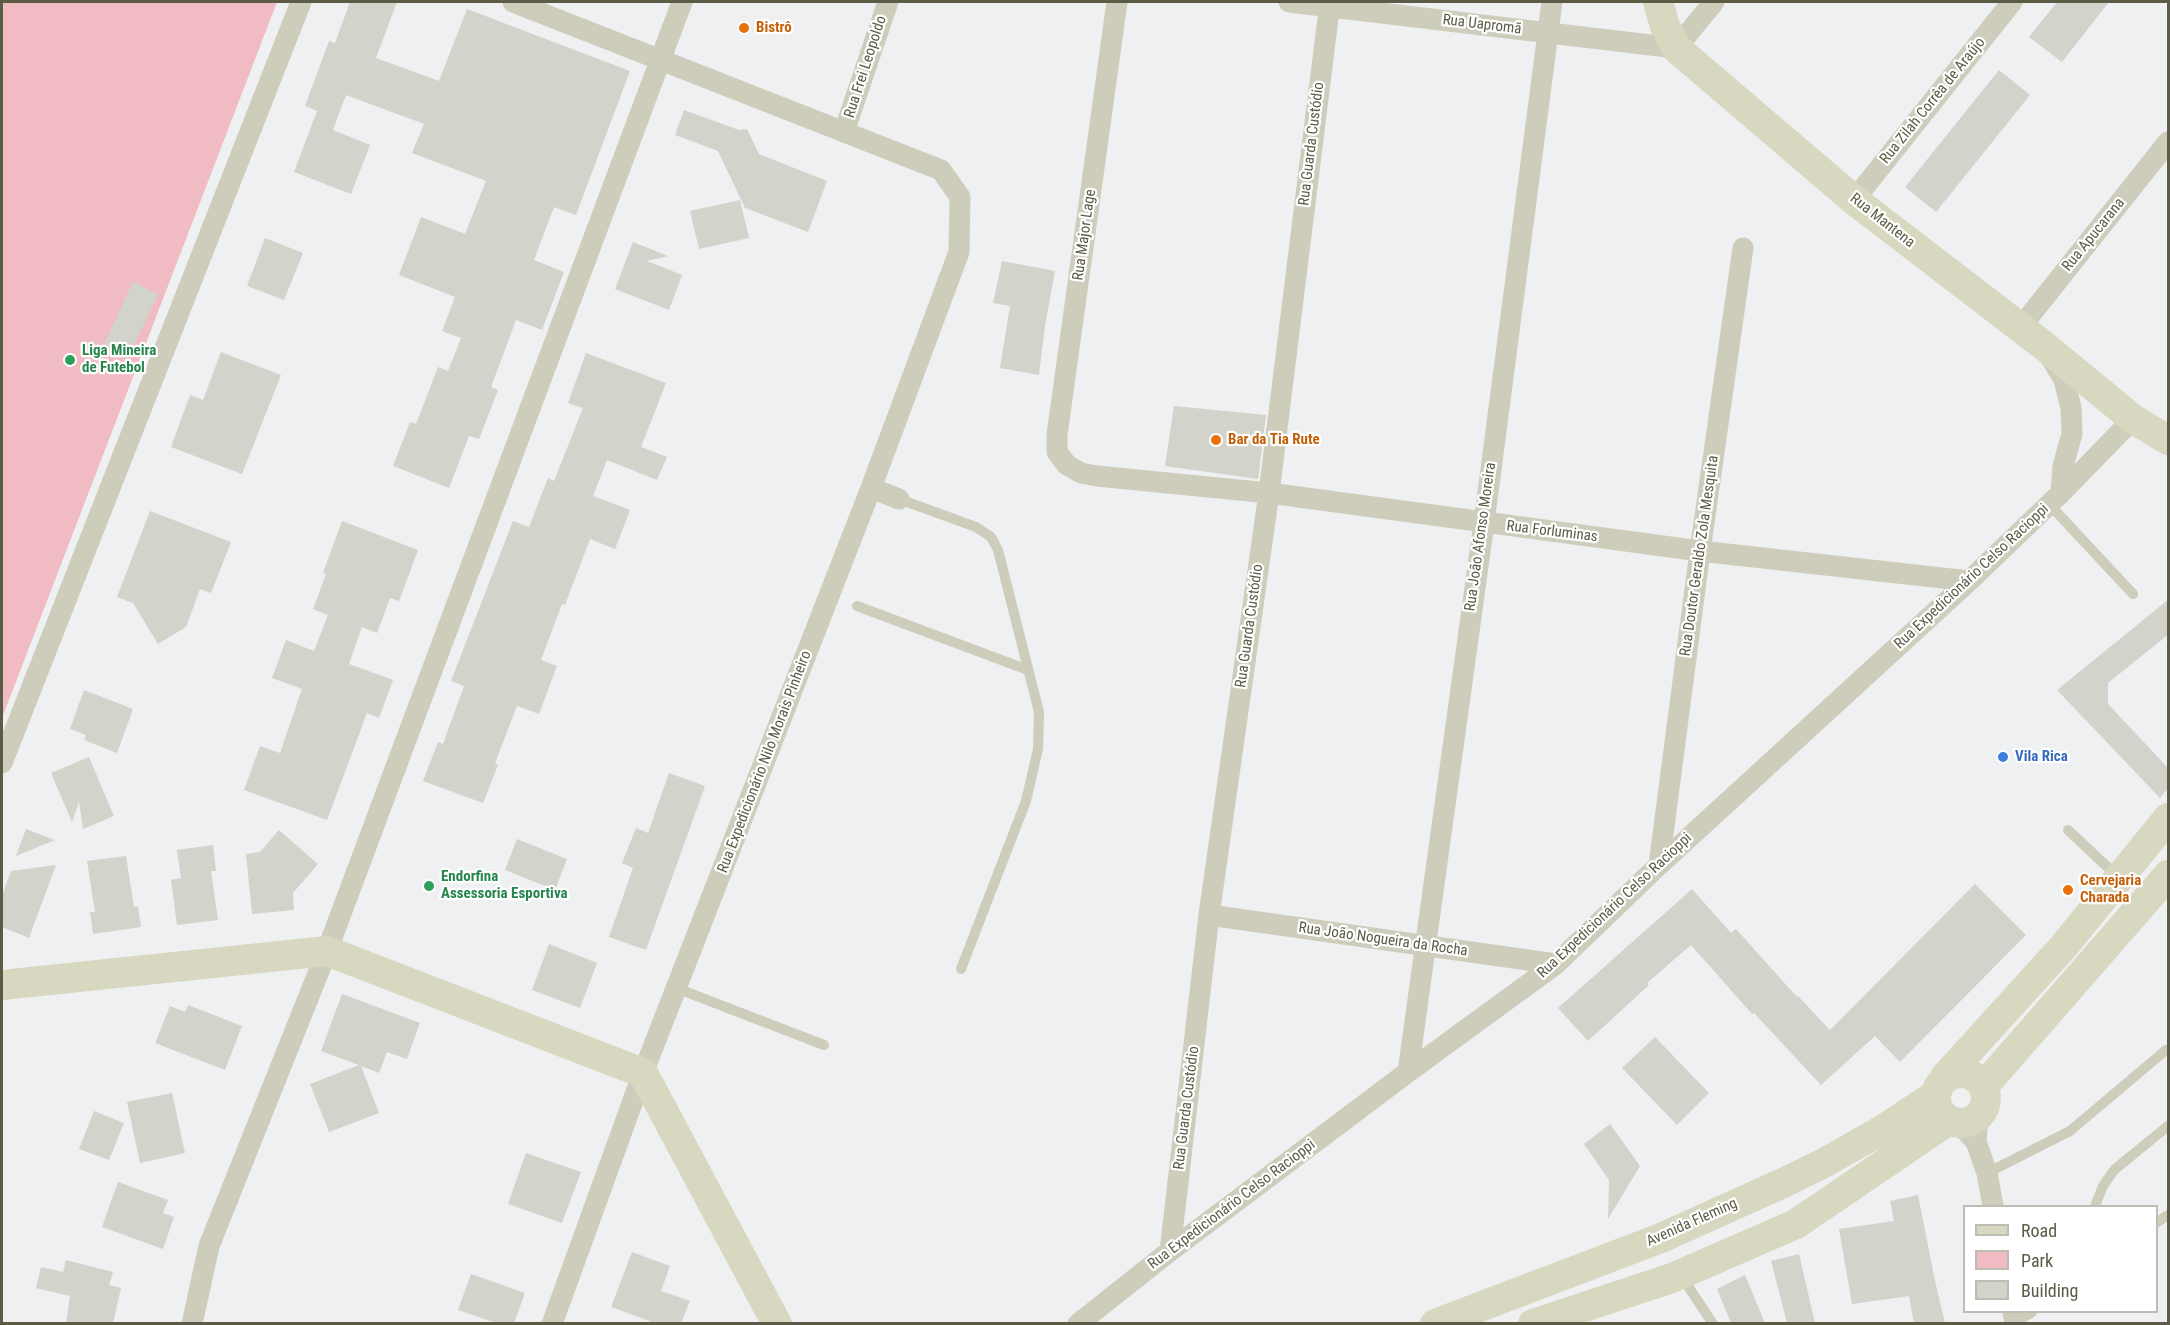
<!DOCTYPE html>
<html>
<head>
<meta charset="utf-8">
<style>
	body { margin:0 }
	#map { position:relative; width:2170px; height:1325px; overflow:hidden; background:#eef0f1; font-family:"Roboto Condensed",sans-serif }
	canvas { display:block }
	.frame { position:absolute; inset:0; border:3px solid #5c5b46; pointer-events:none }
	.legend { position:absolute; left:1963px; top:1205px; width:195px; height:108px; box-sizing:border-box; background:#fff; border:2px solid #bebdb5; margin:0; padding:8px 10px; list-style:none; font-size:18px; color:#5c5b46 }
	.legend li { display:flex; align-items:center; gap:12px; height:30px }
	.legend b { width:30px; border:2px solid #bebdb5 }
</style>
</head>
<body>
<div id="map">
<canvas width="2170" height="1325"></canvas>
<div class="frame"></div>
<ul class="legend">
<li><b style="height:8px;background:#d8d8c1"></b>Road</li>
<li><b style="height:16px;background:#f0bbc3"></b>Park</li>
<li><b style="height:16px;background:#d2d3ca"></b>Building</li>
</ul>
</div>
<script>
const c = document.querySelector('canvas').getContext('2d');
c.lineJoin = 'round';
function paint(path, color) {
  c.fillStyle = color;
  c.fill(path, 'evenodd');
}
function shape(rows) {
  const path = new Path2D();
  for (const r of rows) {
    if (r.length === 3) {
      path.moveTo(r[0] + r[2], r[1]);
      path.arc(r[0], r[1], r[2], 0, 2 * Math.PI);
      continue;
    }
    path.moveTo(r[0], r[1]);
    for (let i = 2; i < r.length; i += 2) path.lineTo(r[i], r[i + 1]);
  }
  return path;
}
function trace(path, color, width, dash) {
  c.strokeStyle = color;
  c.lineWidth = width;
  c.lineCap = dash ? 'butt' : 'round';
  c.setLineDash(dash || []);
  c.stroke(path);
}
function label(font, color, halo, rows, align = 'center') {
  c.font = font + ' "Roboto Condensed",sans-serif';
  c.lineWidth = 4.5;
  c.setLineDash([]);
  c.textBaseline = 'middle';
  c.strokeStyle = halo;
  c.fillStyle = color;
  for (const [text, x, y, turn = 0] of rows) {
    c.save();
    c.translate(x, y);
    c.rotate((+turn || 0) * Math.PI / 180);
    c.textAlign = isNaN(turn) ? turn : align;
    if (halo) c.strokeText(text, 0, 0);
    c.fillText(text, 0, 0);
    c.restore();
  }
}
const green = shape([
	[2,2,277,2,2,718]
]);
const building = shape([
	[350,2,397,2,376,58,439,81,467,9,630,71,576,215,554,207,534,260,564,272,542,330,516,320,491,387,498,390,479,439,469,436,449,488,393,466,410,422,416,424,438,367,448,371,461,338,442,331,455,297,399,275,421,217,465,234,486,181,412,153,424,124,346,95,333,130,370,145,351,194,294,172,317,111,305,106,329,41,335,43],
	[2057,2,2109,2,2062,62,2029,37],
	[1999,70,2030,95,1936,212,1905,187],
	[684,110,739,130,747,129,759,154,827,181,808,232,745,208,718,151,675,135],
	[740,200,749,238,699,249,690,211],
	[265,238,303,253,284,300,247,286],
	[633,242,668,256,647,261,682,275,669,310,615,289],
	[1002,261,1055,271,1045,326,1039,375,1000,368,1010,306,993,303],
	[133,282,158,294,128,358,103,346],
	[221,352,281,375,242,474,171,447,190,395,203,400],
	[586,353,666,383,641,447,667,457,657,480,607,460,593,496,630,510,615,549,590,539,565,605,562,604,541,660,557,666,539,714,517,706,495,763,498,765,483,803,423,781,438,742,443,744,464,686,451,681,513,521,529,527,548,478,554,481,583,408,568,403],
	[1174,406,1266,415,1258,479,1165,466],
	[150,511,231,542,211,593,200,589,186,627,158,644,133,603,117,597],
	[342,521,418,550,399,601,390,598,377,633,362,627,349,664,393,680,379,718,367,713,327,820,244,790,260,746,280,753,302,689,272,678,286,640,314,651,328,615,313,609,326,574,323,573],
	[2169,599,2169,634,2108,683,2108,704,2169,769,2169,787,2160,798,2057,690],
	[84,690,133,709,117,753,84,740,86,735,70,729],
	[89,757,114,816,83,829,79,802,72,822,51,773],
	[669,773,705,786,646,950,609,937,633,868,622,863,636,828,648,833],
	[26,829,55,840,16,856],
	[279,830,318,864,293,893,294,910,252,914,246,854,260,852],
	[517,839,567,859,555,890,505,870],
	[213,845,216,871,211,871,218,920,177,925,171,880,181,878,177,850],
	[126,856,134,907,138,906,141,927,93,934,90,912,95,912,87,861],
	[56,865,29,938,2,927,2,896,11,871],
	[1975,884,2026,935,1900,1062,1875,1036,1821,1085,1754,1013,1752,1014,1691,945,1647,983,1649,985,1588,1041,1558,1008,1692,889,1731,933,1736,929,1797,997,1798,996,1830,1030],
	[549,944,597,963,580,1008,532,990],
	[342,994,420,1023,407,1059,387,1052,379,1073,361,1066,379,1113,329,1132,310,1084,359,1065,321,1051],
	[188,1005,242,1026,225,1070,155,1043,170,1006,185,1012],
	[1655,1037,1709,1093,1677,1125,1622,1068],
	[172,1093,185,1153,140,1163,127,1102],
	[94,1111,124,1123,109,1160,79,1149],
	[1610,1124,1640,1166,1608,1219,1609,1180,1584,1144],
	[526,1153,581,1172,562,1223,508,1204],
	[118,1182,168,1200,163,1213,174,1217,163,1249,102,1227],
	[1918,1195,1935,1281,1945,1323,1914,1323,1909,1296,1852,1304,1839,1229,1894,1221,1890,1201],
	[632,1252,670,1266,661,1291,690,1301,681,1323,655,1323,611,1307],
	[1799,1254,1815,1323,1787,1323,1771,1261],
	[66,1260,113,1272,109,1285,121,1288,113,1323,66,1323,70,1296,36,1288,41,1267,63,1272],
	[471,1274,525,1293,514,1323,496,1323,458,1310],
	[1745,1275,1765,1323,1731,1323,1717,1289]
]);
const lane = shape([
	[899,499,976,527,991,537,998,550,1039,712,1038,749,1026,801,961,969],
	[2049,504,2133,594],
	[857,606,1028,670],
	[2068,830,2117,876],
	[676,988,824,1045],
	[1987,1173,2070,1131,2166,1050],
	[2095,1206,2103,1186,2114,1170,2168,1126],
	[2156,1223,2168,1215],
	[1682,1277,1713,1324],
	[2015,1323,2032,1312]
]);
const street = shape([
	[513,2,941,170,960,197,959,252,871,488,643,1073,552,1324],
	[1117,2,1057,435,1057,452,1067,465,1081,473,1097,476,1269,493,1700,551,1969,581],
	[1289,2,1676,48,1714,2],
	[844,132,888,2],
	[1854,200,2012,2],
	[2020,328,2168,142],
	[2051,358,2064,380,2071,408,2072,434,2063,466,2061,493],
	[871,488,899,499],
	[2,763,301,2],
	[1659,865,1700,551,1743,248],
	[1209,915,1556,964],
	[1408,1072,1484,523,1552,2],
	[1959,1123,1976,1142,1987,1173,1993,1206],
	[1976,1142,1978,1116],
	[1170,1251,1209,915,1269,493,1330,2],
	[2013,1312,2015,1324],
	[192,1324,209,1246,327,951,682,2],
	[1078,1324,1170,1251,1408,1072,1556,964,1659,865,1969,581,2061,493,2133,419]
]);
const secondary = shape([
	[1658,2,1665,26,1676,48,1854,200,2043,345,2133,419,2168,440],
	[2,985,327,951,643,1073,777,1324],
	[1961,1098,25],
	[1945,1077,2063,947,2168,818],
	[1984,1086,2168,875],
	[1435,1324,1661,1238,1783,1183,1822,1164,1884,1129,1935,1095],
	[1533,1324,1672,1278,1796,1224,1949,1120]
]);
const markers = [
	[744,28,6,"#e8710a"],
	[70,360,6,"#2e9e5b"],
	[1216,440,6,"#e8710a"],
	[2003,757,6,"#3f7fe0"],
	[429,886,6,"#2e9e5b"],
	[2068,890,6,"#e8710a"]
];
const streetNames = [
	["Rua Uapromã",1482,25,7],
	["Rua Frei Leopoldo",866,67,-72],
	["Rua Zilah Corrêa de Araújo",1933,101,-51],
	["Rua Guarda Custódio",1312,144,-83],
	["Rua Mantena",1882,221,38],
	["Rua Major Lage",1085,235,-82],
	["Rua Apucarana",2094,235,-51],
	["Rua Forluminas",1552,532,7],
	["Rua João Afonso Moreira",1481,537,-82],
	["Rua Doutor Geraldo Zola Mesquita",1700,556,-82],
	["Rua Expedicionário Celso Racioppi",1972,577,-43],
	["Rua Guarda Custódio",1250,626,-82],
	["Rua Expedicionário Nilo Morais Pinheiro",765,762,-69],
	["Rua Expedicionário Celso Racioppi",1615,906,-43],
	["Rua João Nogueira da Rocha",1383,940,8],
	["Rua Guarda Custódio",1187,1108,-83],
	["Rua Expedicionário Celso Racioppi",1232,1205,-37],
	["Avenida Fleming",1692,1223,-24]
];
const foodNames = [
	["Bistrô",756,28],
	["Bar da Tia Rute",1228,440],
	["Cervejaria",2080,881],
	["Charada",2080,898]
];
const leisureNames = [
	["Liga Mineira",82,351],
	["de Futebol",82,368],
	["Endorfina",441,877],
	["Assessoria Esportiva",441,894]
];
const shopNames = [
	["Vila Rica",2015,757]
];
paint(green, '#f0bbc3');
paint(building, '#d2d3ca');
trace(lane, '#cecdbc', 10);
trace(street, '#cecdbc', 21);
trace(secondary, '#d8d8c1', 30);
for (const [x, y, r, color] of markers) {
  const dot = new Path2D();
  dot.arc(x, y, r, 0, 2 * Math.PI);
  c.fillStyle = color;
  c.fill(dot);
  trace(dot, '#fff', 2);
}
label('15px', '#5c5b46', '#fff', streetNames);
label('bold 15px', '#c56008', '#fff', foodNames, 'left');
label('bold 15px', '#27864d', '#fff', leisureNames, 'left');
label('bold 15px', '#366cbe', '#fff', shopNames, 'left');
</script>
</body>
</html>
